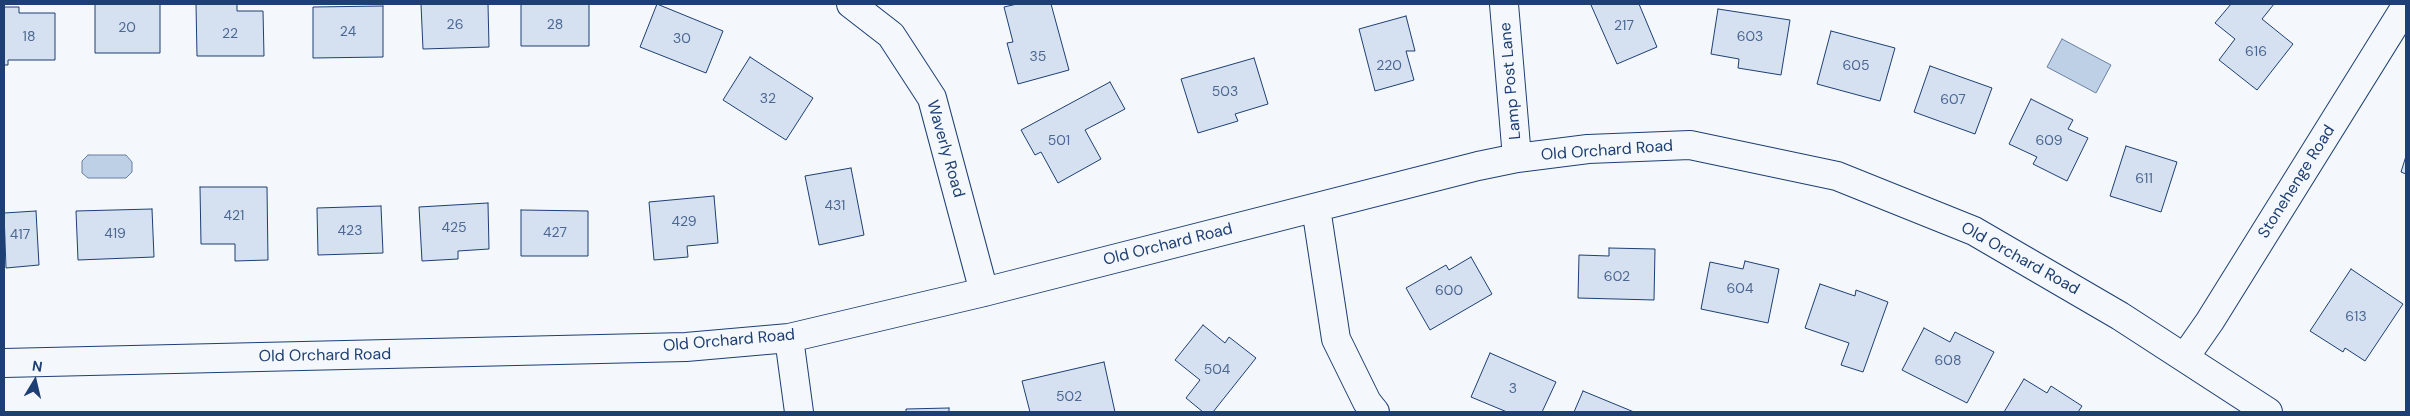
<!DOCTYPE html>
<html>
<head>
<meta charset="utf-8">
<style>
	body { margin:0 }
	#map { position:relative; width:2410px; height:416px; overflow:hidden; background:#f4f7fb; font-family:"DM Sans",sans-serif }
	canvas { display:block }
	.frame { position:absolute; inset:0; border:5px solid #1d3f73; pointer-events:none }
	.north { position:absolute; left:10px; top:356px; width:50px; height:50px; -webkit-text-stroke:4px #f4f7fb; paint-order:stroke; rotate:9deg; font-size:14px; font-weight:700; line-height:20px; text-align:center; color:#1d3f73 }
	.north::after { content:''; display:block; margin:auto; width:18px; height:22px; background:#1d3f73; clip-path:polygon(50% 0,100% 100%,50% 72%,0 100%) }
</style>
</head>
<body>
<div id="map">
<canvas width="2410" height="416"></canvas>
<div class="frame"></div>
<div class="north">N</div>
</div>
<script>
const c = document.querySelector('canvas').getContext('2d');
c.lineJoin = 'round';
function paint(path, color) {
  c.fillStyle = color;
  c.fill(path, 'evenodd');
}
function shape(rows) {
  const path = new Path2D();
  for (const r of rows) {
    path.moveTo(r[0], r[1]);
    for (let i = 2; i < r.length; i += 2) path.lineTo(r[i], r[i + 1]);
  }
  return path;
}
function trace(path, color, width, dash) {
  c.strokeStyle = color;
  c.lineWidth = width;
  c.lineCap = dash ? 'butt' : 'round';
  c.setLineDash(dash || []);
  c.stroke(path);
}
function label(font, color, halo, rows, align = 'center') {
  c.font = font + ' "DM Sans",sans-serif';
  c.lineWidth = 4;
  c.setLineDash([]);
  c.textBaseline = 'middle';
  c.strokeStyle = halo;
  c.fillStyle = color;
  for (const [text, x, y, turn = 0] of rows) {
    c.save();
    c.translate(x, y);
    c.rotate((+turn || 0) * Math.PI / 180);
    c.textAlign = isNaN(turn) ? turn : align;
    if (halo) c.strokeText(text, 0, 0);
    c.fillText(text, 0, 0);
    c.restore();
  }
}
const water = shape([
	[2062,39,2111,65,2096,93,2047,67,2062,39],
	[88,155,126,155,132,162,132,172,126,178,88,178,82,173,82,161,88,155]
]);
const building = shape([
	[95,4,160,4,160,53,95,53,95,4],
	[196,4,237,4,237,11,263,11,264,56,197,56,196,4],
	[421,4,488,4,489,47,423,49,421,4],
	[521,4,589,4,589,46,521,46,521,4],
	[657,4,723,31,706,73,640,47,657,4],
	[1017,4,1051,4,1069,70,1018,84,1007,43,1013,42,1004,7,1017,4],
	[1594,4,1639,4,1657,47,1617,64,1591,5,1594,4],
	[2231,4,2274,4,2262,19,2293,44,2257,90,2219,60,2235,39,2215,23,2231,4],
	[383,6,383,57,313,58,313,7,383,6],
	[4,7,19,7,19,13,55,13,55,60,8,60,8,65,4,65,4,7],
	[1718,9,1790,20,1781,75,1738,68,1739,59,1711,54,1718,9],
	[1406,16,1415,51,1406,51,1414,80,1375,91,1359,29,1406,16],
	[1831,31,1895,48,1880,101,1817,84,1831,31],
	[750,57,813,98,786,140,723,100,750,57],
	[1254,58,1268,104,1235,114,1238,121,1198,133,1181,79,1254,58],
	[1930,66,1992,88,1975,134,1914,112,1930,66],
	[1110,82,1125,109,1085,130,1101,159,1058,183,1041,152,1035,155,1021,130,1110,82],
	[2031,99,2073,120,2068,129,2088,138,2067,181,2033,164,2037,157,2009,144,2031,99],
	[2126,146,2177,162,2161,212,2110,196,2126,146],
	[2406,156,2406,174,2401,172,2406,156],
	[851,168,864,235,819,245,805,176,851,168],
	[200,187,267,187,268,260,235,261,235,244,201,244,200,187],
	[714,196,718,243,687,246,688,257,654,260,649,202,714,196],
	[488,203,489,249,458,251,458,259,422,261,419,207,488,203],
	[381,206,383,253,318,255,317,208,381,206],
	[152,209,154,257,78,260,76,211,152,209],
	[521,210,588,211,588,256,521,256,521,210],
	[36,211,39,265,6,268,4,213,36,211],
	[1609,248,1655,249,1654,300,1578,298,1579,255,1609,256,1609,248],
	[1471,257,1492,294,1430,330,1406,288,1446,265,1449,270,1471,257],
	[1745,261,1779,269,1768,323,1701,309,1710,262,1743,269,1745,261],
	[2351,269,2403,304,2365,361,2345,348,2343,352,2310,331,2351,269],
	[1820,284,1855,296,1856,290,1888,302,1863,372,1841,365,1849,343,1805,328,1820,284],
	[1203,325,1225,343,1229,337,1256,358,1213,412,1203,412,1186,398,1200,380,1175,360,1203,325],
	[1924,328,1950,342,1955,332,1994,352,1967,403,1902,370,1924,328],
	[1490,353,1556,382,1542,412,1507,412,1471,397,1490,353],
	[1104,362,1115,412,1030,412,1022,381,1104,362],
	[2024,379,2047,393,2051,386,2082,406,2078,412,2004,412,2024,379],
	[1583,391,1634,412,1574,412,1583,391],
	[949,408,949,412,906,412,906,409,949,408]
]);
const street = shape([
	[851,4,891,35,932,98,984,292],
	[1504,4,1517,158],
	[1316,208,1336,339,1367,402,1375,412],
	[789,338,799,412],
	[2185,357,2210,321,2406,6],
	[4,363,686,347,789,338,984,292,1478,166,1517,158,1588,149,1690,145,1837,176,1974,231,2120,316,2268,412]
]);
const numberNames = [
	["26",455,25],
	["28",555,25],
	["217",1624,26],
	["20",127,28],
	["24",348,32],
	["22",230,34],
	["18",29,37],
	["603",1750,37],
	["30",682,39],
	["616",2256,52],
	["35",1038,57],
	["220",1389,66],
	["605",1856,66],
	["503",1225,92],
	["32",768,99],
	["607",1953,100],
	["501",1059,141],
	["609",2049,141],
	["611",2144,179],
	["431",835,206],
	["421",234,216],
	["429",684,222],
	["425",454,228],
	["423",350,231],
	["427",555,233],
	["419",115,234],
	["417",20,235],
	["602",1617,277],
	["604",1740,289],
	["600",1449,291],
	["613",2356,317],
	["608",1948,361],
	["504",1217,370],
	["3",1513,389],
	["502",1069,397]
];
const streetNames = [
	["Lamp Post Lane",1511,81,-95],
	["Waverly Road",945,149,74],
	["Old Orchard Road",1607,151,-4],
	["Stonehenge Road",2297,182,-58],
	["Old Orchard Road",1168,245,-14],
	["Old Orchard Road",2020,259,29],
	["Old Orchard Road",729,341,-5],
	["Old Orchard Road",325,356,-1]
];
paint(water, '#bed0e5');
trace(water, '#687fa3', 1);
paint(building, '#d5e0f0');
trace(building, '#1d3f73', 1);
trace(street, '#1d3f73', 30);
trace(street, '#f4f7fb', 28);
label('14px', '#4b6792', null, numberNames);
label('16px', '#1d3f73', '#f4f7fb', streetNames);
</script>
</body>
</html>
